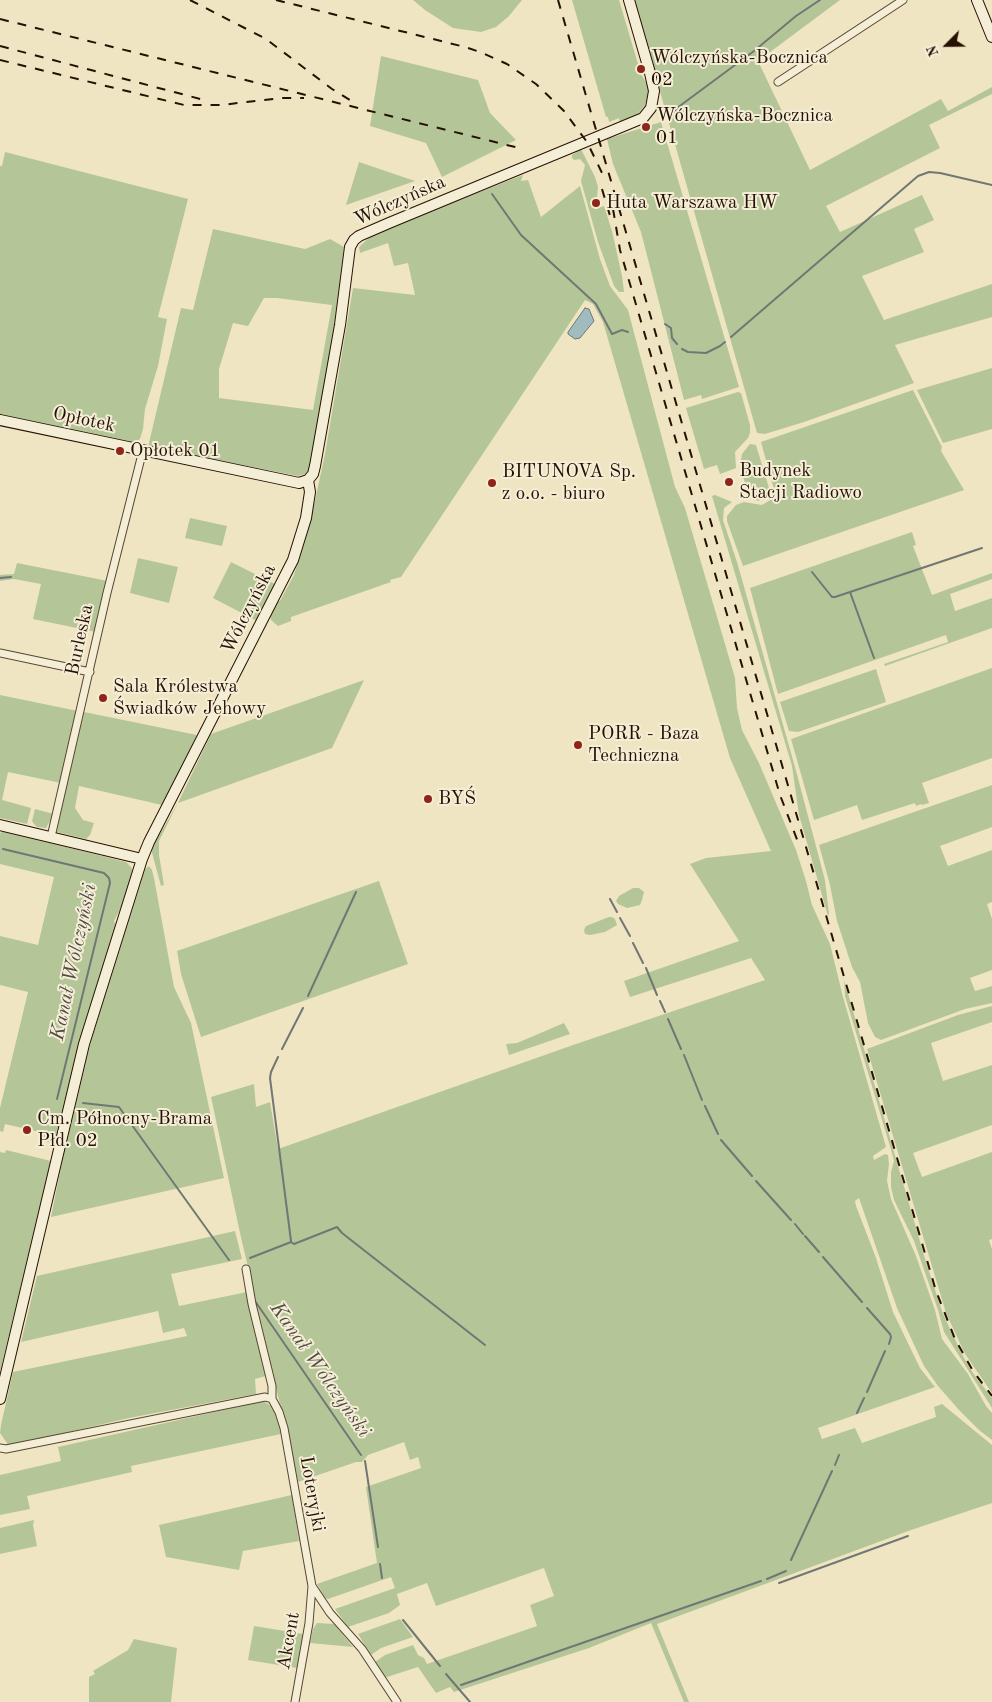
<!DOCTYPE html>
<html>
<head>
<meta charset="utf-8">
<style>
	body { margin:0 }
	#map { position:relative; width:992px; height:1702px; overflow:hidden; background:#f0e5c2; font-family:"Old Standard TT",serif }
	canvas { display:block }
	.north { position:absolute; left:922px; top:20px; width:50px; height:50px; -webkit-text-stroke:4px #f5eed7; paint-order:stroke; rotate:247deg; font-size:14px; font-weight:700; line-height:20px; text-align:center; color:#261003 }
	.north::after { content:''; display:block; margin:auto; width:18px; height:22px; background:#261003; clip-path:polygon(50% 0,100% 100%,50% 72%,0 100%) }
</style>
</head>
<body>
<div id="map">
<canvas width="992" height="1702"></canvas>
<div class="north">N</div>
</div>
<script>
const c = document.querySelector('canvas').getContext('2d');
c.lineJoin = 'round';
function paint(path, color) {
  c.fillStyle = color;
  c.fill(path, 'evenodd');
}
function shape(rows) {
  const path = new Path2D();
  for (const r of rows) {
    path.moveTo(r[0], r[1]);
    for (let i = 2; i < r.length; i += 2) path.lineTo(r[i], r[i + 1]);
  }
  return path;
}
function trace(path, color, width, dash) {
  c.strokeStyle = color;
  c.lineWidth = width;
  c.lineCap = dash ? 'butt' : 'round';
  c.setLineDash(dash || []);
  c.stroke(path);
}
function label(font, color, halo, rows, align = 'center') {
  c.font = font + ' "Old Standard TT",serif';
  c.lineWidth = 4;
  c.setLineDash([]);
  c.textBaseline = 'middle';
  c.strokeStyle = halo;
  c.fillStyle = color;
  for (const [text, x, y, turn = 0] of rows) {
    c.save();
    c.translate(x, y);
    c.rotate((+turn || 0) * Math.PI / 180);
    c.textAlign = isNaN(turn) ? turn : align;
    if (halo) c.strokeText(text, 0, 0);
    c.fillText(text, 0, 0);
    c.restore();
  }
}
const green = shape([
	[413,0,522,0,509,16,496,27,481,32,453,28,425,10],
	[572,0,619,0,641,74,648,86,648,95,645,105,636,116,620,122,619,118,609,122,608,117,606,117],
	[634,0,840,0,758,61,810,170,941,99,948,111,992,87,992,94,929,125,940,148,826,206,840,232,922,195,934,220,914,229,924,252,862,276,884,320,992,284,992,317,895,345,914,383,804,422,765,434,757,433],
	[381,56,478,80,490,113,516,140,442,177,426,143,370,126],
	[661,122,739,387,702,399,701,395,684,400,641,232,613,164,607,139],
	[581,149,595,177,598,187,597,197,591,199,594,209,604,206,612,231,622,276,624,292,619,292,614,286,598,242,581,181,585,165,580,159,574,160,572,158,572,155],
	[5,152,188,199,158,317,167,319,158,366,145,409,143,429,140,439,134,443,0,415,0,166,2,166],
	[359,162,415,181,346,205],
	[523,175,521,181,528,180,541,217,580,186,600,259,610,286,628,310,675,487,685,508,735,678,737,708,742,730,759,763,796,850,806,881,812,905,830,944,843,997,886,1147,873,1156,874,1160,885,1154,888,1155,889,1164,887,1181,891,1199,916,1256,935,1310,942,1339,968,1374,986,1406,992,1413,992,1440,979,1430,959,1410,938,1386,924,1366,897,1308,859,1198,855,1201,856,1206,876,1258,893,1312,920,1368,935,1387,818,1428,822,1439,855,1428,862,1443,936,1417,934,1407,942,1404,992,1445,992,1503,911,1530,657,1624,689,1702,684,1702,651,1623,589,1648,454,1692,450,1687,436,1693,418,1667,384,1678,375,1662,385,1655,413,1645,418,1655,424,1658,427,1664,537,1626,530,1605,554,1596,544,1568,436,1606,427,1583,397,1594,400,1605,389,1613,348,1627,335,1609,395,1588,391,1577,328,1599,325,1598,317,1584,377,1563,366,1487,421,1468,418,1457,410,1460,404,1442,368,1455,362,1462,356,1462,298,1482,240,1233,211,1097,254,1084,256,1107,270,1102,278,1149,576,1044,765,980,751,958,630,997,624,981,739,941,690,864,706,858,771,851,730,758,603,322,593,304,585,300,401,577,390,580,391,582,291,617,291,621,278,626,271,620,270,614,276,602,280,601,294,575,313,510,325,454,353,288,415,295,408,263,394,266,388,243,360,253,359,247,373,234],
	[213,229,305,249,330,239,344,247,337,307,320,411,309,470,305,474,298,476,148,447,181,308,193,310],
	[264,298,277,298,332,305,313,410,219,398,219,369,233,323,248,326],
	[992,368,992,429,943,443,917,390],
	[913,390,942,447,941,451,964,490,743,566,727,521,727,516,736,505,744,502,762,505,772,499,775,493,761,442],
	[738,392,741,393,750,425,750,433,748,438,735,452,736,468,720,474,717,465,704,469,686,408],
	[750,444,756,445,769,488,766,497,758,501,754,499,747,490,740,466,742,454],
	[715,495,732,502,724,508,723,520,737,562,795,767,825,880,829,914,828,916,799,815,792,766,712,496],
	[190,518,227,526,222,546,185,538],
	[912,532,916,545,913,546,932,595,992,573,992,579,950,594,955,611,992,598,992,628,885,666,884,664,948,642,946,635,778,694,750,588],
	[138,558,178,567,169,603,130,593],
	[231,562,275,584,257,621,213,598],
	[17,563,108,581,96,632,33,619,41,584,14,579,0,581,0,575,14,574],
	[992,668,992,758,922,783,929,803,922,805,921,804,916,806,915,803,862,820,857,805,814,820,791,739],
	[876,669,886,702,798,732,789,731,780,702],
	[364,680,332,748,178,803,159,841,159,855,164,885,161,886,151,849,178,803,211,734],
	[0,695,78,711,61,783,8,772,2,800,31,808,27,824,0,818],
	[84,712,197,735,162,805,79,786,75,808,83,820,94,823,90,835,86,839,57,832,56,830],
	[992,785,992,827,940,846,948,866,992,850,992,902,987,904,992,919,992,970,970,978,975,991,992,986,992,1003,965,1009,881,1040,875,1037,868,1023,860,982,852,967,837,921,830,885,819,845],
	[35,809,54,814,46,828,37,827,34,824,32,821],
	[1,832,7,832,126,862,132,868,132,878,123,904,114,921,117,929,80,1045,57,1138,51,1143,43,1140,44,1133,5,1124,3,1132,0,1131,0,1108,28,992,0,985,0,936,38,945,54,877,0,864,0,834],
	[149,866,152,870,154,878,174,987,191,1023,224,1178,51,1217,63,1157,91,1041,142,879,145,869],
	[379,881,408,964,201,1037,181,974,177,951],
	[633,888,639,888,644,892,642,900,640,905,627,908,618,904,616,901,619,896],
	[609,917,612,917,615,919,617,925,605,932,590,935,585,934,584,930,586,926],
	[844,980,926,1262,943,1314,963,1356,973,1373,992,1398,992,1408,944,1332,938,1310,914,1241,894,1200,891,1187,891,1172,894,1161,892,1153,845,996],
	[992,1006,992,1022,931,1043,943,1081,992,1065,992,1125,913,1153,922,1177,992,1152,992,1239,989,1240,992,1249,992,1393,965,1354,946,1313,867,1049,958,1015],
	[564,1023,570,1034,509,1055,506,1044,517,1043],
	[6,1150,51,1161,0,1372,0,1152,5,1153],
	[235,1231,242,1259,171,1274,179,1306,247,1292,266,1376,255,1379,256,1394,129,1418,9,1446,0,1433,1,1425,13,1372,187,1336,184,1328,163,1333,158,1311,21,1342,37,1276],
	[263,1401,273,1407,276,1411,281,1434,131,1466,132,1472,27,1496,30,1509,0,1515,0,1475,61,1461,58,1447],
	[292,1495,299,1541,243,1551,239,1570,166,1557,159,1525],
	[34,1520,33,1525,37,1546,0,1554,0,1528],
	[400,1619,413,1637,381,1648,371,1655,358,1634],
	[317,1623,334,1624,353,1647,310,1643,313,1629],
	[254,1626,303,1634,297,1668,248,1660],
	[134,1639,177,1648,171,1702,89,1702,89,1677,95,1674,93,1671,128,1650]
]);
const water = shape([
	[585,308,589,309,594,321,580,338,575,339,568,334,568,332,585,308]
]);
const stream = shape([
	[670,113,674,112,677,108,754,51,796,16,820,0],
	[492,194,521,235,596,304,612,334,622,330,628,332],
	[665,324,671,328,672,338,677,344],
	[731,337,918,176,929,172,940,173,992,185],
	[682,349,688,352,706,353,720,346,725,342],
	[812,572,832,597,835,597,982,548],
	[0,578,11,577],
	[850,592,874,658],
	[3,849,104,873,109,878,110,883,57,1099],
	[610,899,617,912],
	[620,918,630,936],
	[633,943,643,963],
	[646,968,657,995],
	[308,996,356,892],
	[660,1001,665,1012],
	[668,1019,681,1049],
	[282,1049,303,1008],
	[684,1055,702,1100],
	[278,1057,271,1072,270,1078,291,1241],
	[83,1103,119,1107,229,1260],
	[705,1106,718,1134],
	[721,1140,752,1176],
	[756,1181,791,1220],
	[795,1224,803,1234],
	[805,1236,819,1252],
	[823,1257,862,1302],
	[250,1258,291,1242,294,1244,337,1227,342,1233,485,1345],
	[255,1301,361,1455],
	[867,1308,890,1334,891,1337,889,1344],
	[867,1392,885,1351],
	[857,1413,864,1398],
	[365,1461,378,1547],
	[835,1465,839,1455],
	[791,1560,832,1471],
	[380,1564,382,1578],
	[767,1579,786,1571],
	[779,1583,908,1536],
	[403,1620,440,1666],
	[446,1674,470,1702],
	[461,1685,761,1581]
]);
const street = shape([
	[778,82,903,0],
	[0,653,90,672],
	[51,837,107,593,143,450],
	[246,1269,252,1304,272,1386,272,1399,279,1412,284,1428,312,1586,330,1613,362,1649,397,1702],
	[0,1448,6,1449,265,1397,272,1399],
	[295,1702,309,1623,312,1586]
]);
const secondary = shape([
	[977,0,992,37],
	[0,420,299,483,308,480],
	[308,480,313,474,315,466,340,325,350,247,354,240,359,236,389,223,643,118,651,108,654,91,650,73,629,0],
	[0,825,142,859],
	[0,1399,84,1044,142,859,149,842,293,560,306,518,310,492,308,480]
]);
const rail = shape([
	[190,0,266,39,332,89,353,102],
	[276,0,465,47,480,52,507,64,536,84,564,111,587,142,604,177],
	[558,0,936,1291,955,1339,973,1371,992,1396],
	[0,19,519,148],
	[0,46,208,101],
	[0,60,184,105,221,105,282,98,304,98],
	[602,189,611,219],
	[613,209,620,250,780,795,798,842]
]);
const markers = [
	[641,69,5,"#8f2418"],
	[646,127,5,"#8f2418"],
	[596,203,5,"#8f2418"],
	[120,451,5,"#8f2418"],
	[729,482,5,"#8f2418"],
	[492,483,5,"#8f2418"],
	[103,698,5,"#8f2418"],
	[578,745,5,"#8f2418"],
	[428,799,5,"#8f2418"],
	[27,1130,5,"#8f2418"]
];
const poiNames = [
	["Wólczyńska-Bocznica",651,58],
	["02",651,80],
	["Wólczyńska-Bocznica",656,116],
	["01",656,138],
	["Huta Warszawa HW",606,203],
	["Opłotek 01",130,451],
	["Budynek",739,471],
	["Stacji Radiowo",739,493],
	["BITUNOVA Sp.",502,472],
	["z o.o. - biuro",502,494],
	["Sala Królestwa",113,687],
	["Świadków Jehowy",113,709],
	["PORR - Baza",588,734],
	["Techniczna",588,756],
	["BYŚ",438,799],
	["Cm. Północny-Brama",37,1119],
	["Płd. 02",37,1141]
];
const streetNames = [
	["Wólczyńska",400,201,-24],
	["Opłotek",84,420,12],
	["Wólczyńska",249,609,-63],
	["Burleska",80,640,-78],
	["Loteryjki",312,1494,80],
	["Akcent",289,1641,-80]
];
const waterNames = [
	["Kanał Wólczyński",74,962,-78],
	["Kanał Wólczyński",320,1370,55]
];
paint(green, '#b4c698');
paint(water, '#a1bcbf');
trace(water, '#707774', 1);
trace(stream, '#707774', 2);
trace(street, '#584533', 9);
trace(secondary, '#261003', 12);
trace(street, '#f5eed7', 7);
trace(secondary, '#f5eed7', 10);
trace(rail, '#261003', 2, [9, 9]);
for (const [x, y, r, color] of markers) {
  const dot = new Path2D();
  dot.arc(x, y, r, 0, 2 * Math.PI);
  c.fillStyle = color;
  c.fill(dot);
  trace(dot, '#f5eed7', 2);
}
label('19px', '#261003', '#f5eed7', poiNames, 'left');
label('19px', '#261003', '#f5eed7', streetNames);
label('italic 20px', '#514c45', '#f5eed7', waterNames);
</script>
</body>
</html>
